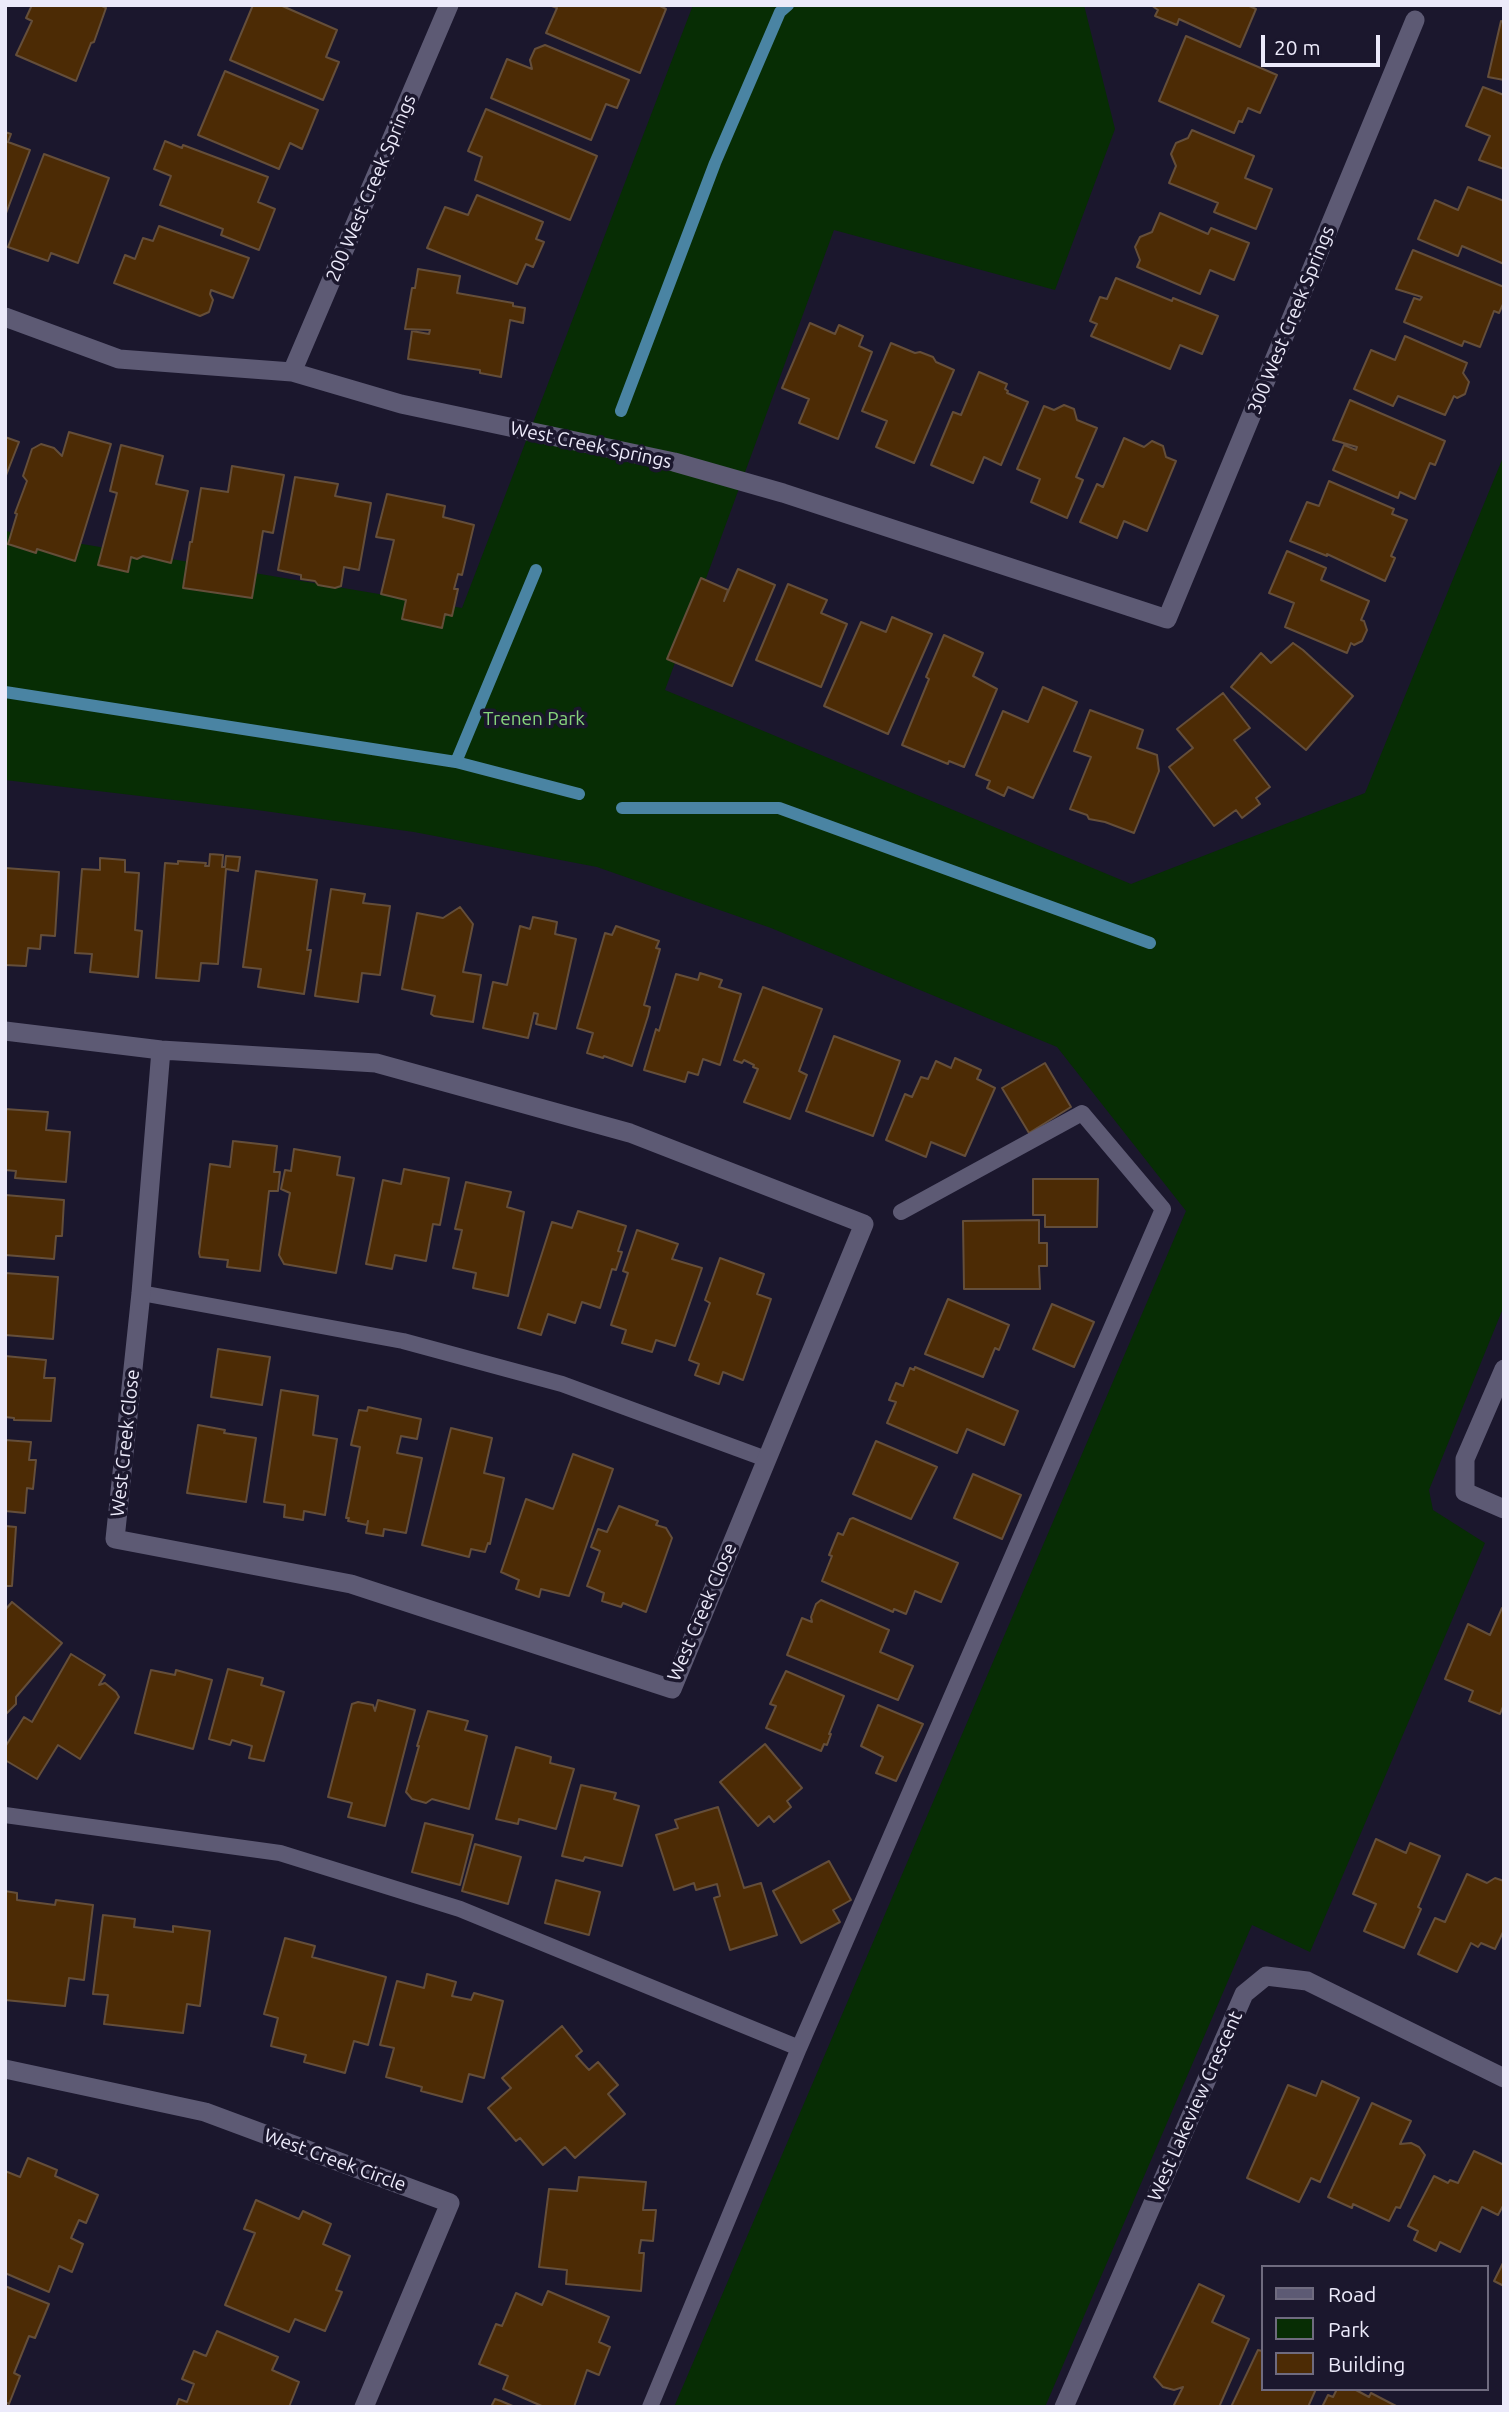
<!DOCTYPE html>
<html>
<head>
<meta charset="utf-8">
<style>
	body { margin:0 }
	#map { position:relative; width:1509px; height:2412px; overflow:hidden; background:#1b172d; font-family:Ubuntu,sans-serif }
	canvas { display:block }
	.frame { position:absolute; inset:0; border:7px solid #eceafa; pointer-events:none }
	.legend { position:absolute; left:1261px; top:2265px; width:228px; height:126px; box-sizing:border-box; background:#1b172d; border:2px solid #6f6b7f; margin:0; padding:9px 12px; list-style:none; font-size:21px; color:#eceafa }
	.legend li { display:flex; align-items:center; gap:14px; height:35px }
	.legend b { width:35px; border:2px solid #6f6b7f }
	.scale { position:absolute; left:1261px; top:35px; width:119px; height:32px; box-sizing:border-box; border:4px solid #eceafa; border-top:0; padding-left:9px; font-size:21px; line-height:24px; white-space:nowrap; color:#eceafa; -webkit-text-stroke:5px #1b172d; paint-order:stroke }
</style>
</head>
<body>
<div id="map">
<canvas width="1509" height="2412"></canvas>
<div class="frame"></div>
<ul class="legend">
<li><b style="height:9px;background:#5d5a74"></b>Road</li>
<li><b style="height:19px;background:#072d04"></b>Park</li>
<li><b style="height:19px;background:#4c2b05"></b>Building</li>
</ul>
<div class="scale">20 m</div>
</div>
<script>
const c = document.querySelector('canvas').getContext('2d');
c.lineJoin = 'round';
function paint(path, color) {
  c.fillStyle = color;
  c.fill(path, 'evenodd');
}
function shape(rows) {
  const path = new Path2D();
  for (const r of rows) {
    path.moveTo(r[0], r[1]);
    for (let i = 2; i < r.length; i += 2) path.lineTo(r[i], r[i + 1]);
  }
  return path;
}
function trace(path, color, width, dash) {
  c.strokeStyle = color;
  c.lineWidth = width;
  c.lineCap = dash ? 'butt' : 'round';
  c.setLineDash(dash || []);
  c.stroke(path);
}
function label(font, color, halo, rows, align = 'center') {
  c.font = font + ' Ubuntu,sans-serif';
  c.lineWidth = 7;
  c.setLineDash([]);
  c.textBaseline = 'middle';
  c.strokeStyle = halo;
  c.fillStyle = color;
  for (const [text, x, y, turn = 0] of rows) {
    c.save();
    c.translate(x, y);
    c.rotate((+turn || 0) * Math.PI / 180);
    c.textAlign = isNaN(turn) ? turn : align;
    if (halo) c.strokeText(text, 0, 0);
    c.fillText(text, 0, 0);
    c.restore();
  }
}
const green = shape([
	[693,5,1084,5,1115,129,1055,290,834,230,665,690,1131,884,1365,793,1504,455,1504,1306,1429,1490,1433,1510,1485,1543,1310,1952,1252,1925,1045,2407,674,2407,1186,1211,1057,1047,771,928,597,867,414,832,250,809,5,780,5,531,462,608]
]);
const stream = shape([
	[621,411,715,163,780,12,788,5],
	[5,692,456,762,579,794],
	[456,762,536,570],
	[622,808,779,808,1150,943]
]);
const building = shape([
	[32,5,100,5,106,8,94,42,91,43,76,81,16,55,32,21,26,18,32,5],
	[253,5,280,5,337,30,326,57,339,62,323,100,230,60,253,5],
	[549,5,658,5,666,9,640,73,546,33,557,8,549,5],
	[1151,5,1247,5,1256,9,1240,47,1179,19,1177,25,1155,16,1158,10,1151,5],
	[1501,21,1504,22,1504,80,1488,77,1501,21],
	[1186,36,1277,75,1260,113,1248,108,1242,122,1239,121,1234,133,1159,101,1186,36],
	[545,45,629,80,617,108,606,104,591,140,491,98,507,59,532,69,530,60,535,49,545,45],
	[225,71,318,110,302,149,290,143,279,169,198,135,225,71],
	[1483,87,1504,95,1504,169,1479,160,1490,136,1466,126,1483,87],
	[486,109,597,156,570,220,475,180,482,157,468,151,486,109],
	[1192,130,1254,156,1245,178,1272,189,1256,229,1214,212,1218,203,1169,183,1176,166,1171,154,1176,143,1188,138,1192,130],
	[5,132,11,134,8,142,30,150,5,216,5,132],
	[165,141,182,148,183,145,268,177,258,202,275,209,259,250,221,235,223,229,160,205,171,176,154,169,165,141],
	[44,154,109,178,78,263,51,253,48,261,8,247,44,154],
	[1468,187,1504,201,1504,264,1462,246,1458,256,1418,239,1435,200,1458,210,1468,187],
	[477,195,543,222,536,239,544,242,533,267,526,264,517,284,427,248,445,207,468,215,477,195],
	[1160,213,1208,234,1211,228,1249,243,1234,280,1210,270,1200,294,1137,267,1140,260,1135,247,1140,237,1152,232,1160,213],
	[159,226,249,258,233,298,211,290,210,294,213,300,209,312,200,316,114,283,125,255,135,259,143,238,153,241,159,226],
	[1413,250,1504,287,1504,302,1499,313,1494,311,1480,347,1464,341,1462,346,1404,322,1414,298,1420,300,1422,297,1396,289,1413,250],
	[418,269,460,276,457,293,513,303,513,306,525,308,523,323,510,320,501,377,480,373,480,370,408,359,412,331,429,334,430,330,405,329,412,288,415,288,418,269],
	[1116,278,1172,301,1173,298,1218,316,1202,354,1180,345,1170,369,1091,336,1097,324,1090,321,1100,297,1107,299,1116,278],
	[810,323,835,334,839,325,863,336,859,346,872,352,838,439,799,423,809,399,782,388,810,323],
	[1405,336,1467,363,1463,373,1469,382,1465,394,1457,398,1454,396,1445,415,1398,396,1393,406,1354,389,1371,350,1395,360,1405,336],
	[891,343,915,353,920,352,933,357,936,362,954,370,914,463,876,447,887,421,862,411,891,343],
	[979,372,1007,384,1005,389,1008,391,1007,393,1028,402,1001,465,984,457,973,483,931,465,953,412,961,415,979,372],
	[1350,400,1445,441,1435,465,1430,463,1415,499,1400,492,1398,498,1333,470,1344,445,1356,450,1357,447,1333,440,1350,400],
	[1064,405,1074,409,1077,420,1097,428,1076,477,1083,480,1067,518,1031,502,1040,479,1017,469,1044,406,1054,410,1064,405],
	[69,432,111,444,75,561,37,549,36,553,8,544,17,514,15,513,27,481,23,476,32,449,41,444,54,448,62,456,69,432],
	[5,437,19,442,5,478,5,437],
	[1124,438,1144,447,1152,441,1163,446,1166,457,1176,461,1147,531,1124,521,1117,538,1080,522,1097,484,1103,487,1124,438],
	[121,445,163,456,156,484,188,491,171,563,143,556,137,559,131,557,128,572,98,565,117,493,110,491,121,445],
	[232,466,284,475,273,533,263,531,252,598,183,588,190,542,192,542,201,488,228,492,232,466],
	[295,477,338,484,335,496,371,503,359,570,344,567,341,586,335,588,318,585,315,581,301,579,301,575,278,570,295,477],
	[1329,481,1394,509,1392,514,1407,520,1391,556,1395,558,1385,581,1327,554,1327,556,1290,541,1307,502,1319,506,1329,481],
	[387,494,445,506,443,517,474,525,462,575,458,574,454,589,458,589,452,616,445,614,442,628,402,619,406,600,381,594,394,540,376,537,387,494],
	[1287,551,1326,568,1321,580,1369,601,1361,620,1364,621,1367,630,1362,641,1354,645,1351,643,1347,653,1285,627,1294,603,1269,593,1287,551],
	[738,569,775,585,732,686,667,659,701,578,728,590,724,601,738,569],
	[788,584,827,600,821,613,847,624,821,687,756,660,788,584],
	[892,617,932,634,888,734,824,706,861,622,886,632,892,617],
	[944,635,983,653,973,676,997,689,964,767,949,761,948,764,902,745,929,679,926,677,944,635],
	[1293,643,1303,650,1353,696,1306,750,1231,687,1261,653,1271,663,1293,643],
	[1043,687,1077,702,1033,798,1008,787,1004,796,987,788,990,781,976,775,1003,711,1028,722,1043,687],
	[1223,693,1250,728,1234,740,1270,787,1256,798,1260,804,1242,818,1236,810,1214,826,1169,767,1193,748,1177,729,1223,693],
	[1090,710,1143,730,1137,748,1157,755,1159,771,1134,833,1105,822,1089,819,1087,815,1070,809,1091,757,1074,751,1090,710],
	[210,854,223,855,222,867,225,867,226,856,240,857,238,871,226,869,218,964,201,963,199,981,156,978,165,863,178,864,178,861,206,863,205,866,209,866,210,854],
	[100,858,125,860,125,872,139,873,135,930,142,931,138,977,90,972,92,954,75,953,82,869,100,870,100,858],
	[5,868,59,872,55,936,41,935,40,949,28,948,26,966,5,965,5,868],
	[256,871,317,880,307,950,311,950,304,994,258,987,261,969,243,967,256,871],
	[331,889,365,894,363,903,390,906,380,975,362,973,358,1002,315,996,331,889],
	[460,907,473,924,463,972,481,975,473,1022,434,1016,431,1014,435,996,402,989,417,913,443,918,460,907],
	[533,917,557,922,555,934,576,939,556,1029,536,1024,538,1014,534,1013,528,1038,483,1028,493,982,507,985,520,926,530,929,533,917],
	[616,926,659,941,656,948,660,949,644,1005,650,1007,648,1016,632,1066,604,1056,603,1058,587,1053,593,1033,577,1028,605,933,612,935,616,926],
	[700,973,722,980,719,987,741,994,720,1065,703,1059,698,1075,688,1072,685,1082,644,1070,656,1029,659,1031,676,974,698,980,700,973],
	[763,987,822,1009,799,1071,807,1075,790,1119,744,1102,758,1069,753,1067,754,1065,744,1060,742,1063,734,1060,763,987],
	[834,1036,900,1061,873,1136,806,1111,834,1036],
	[955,1058,981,1070,977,1079,995,1088,965,1156,931,1142,926,1157,886,1140,905,1094,912,1097,921,1077,928,1079,936,1061,951,1068,955,1058],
	[1045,1063,1071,1107,1029,1133,1002,1088,1045,1063],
	[5,1109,48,1112,46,1130,70,1132,66,1182,15,1178,16,1171,5,1170,5,1109],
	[233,1141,277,1146,274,1172,280,1172,278,1191,269,1191,260,1271,227,1267,228,1260,200,1257,199,1253,210,1164,230,1167,233,1141],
	[294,1149,340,1157,337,1175,354,1178,336,1273,284,1264,279,1255,290,1193,281,1189,285,1170,291,1171,294,1149],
	[404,1169,449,1178,440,1225,433,1224,426,1261,395,1255,392,1269,366,1264,383,1180,401,1184,404,1169],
	[1033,1179,1098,1179,1097,1227,1045,1227,1045,1215,1033,1215,1033,1179],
	[466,1182,511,1192,507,1207,524,1212,508,1296,473,1288,476,1273,453,1268,462,1230,455,1229,466,1182],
	[5,1195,64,1200,62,1236,56,1236,54,1259,5,1255,5,1195],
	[578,1211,626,1226,618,1251,622,1252,616,1270,612,1269,600,1308,582,1302,575,1323,548,1314,541,1335,518,1328,552,1222,572,1228,578,1211],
	[1039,1220,1039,1243,1047,1243,1047,1266,1039,1266,1040,1289,964,1289,963,1221,1039,1220],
	[637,1230,678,1244,672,1259,702,1268,675,1346,656,1340,652,1352,622,1343,626,1330,611,1325,628,1273,623,1271,637,1230],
	[720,1258,764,1274,757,1294,771,1299,743,1380,723,1372,719,1384,695,1375,699,1364,689,1360,710,1303,705,1300,720,1258],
	[5,1273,58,1277,53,1339,5,1335,5,1273],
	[948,1299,1009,1325,999,1350,995,1348,983,1377,925,1354,948,1299],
	[1052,1304,1094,1322,1074,1367,1033,1349,1052,1304],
	[218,1349,270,1357,262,1405,211,1397,218,1349],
	[5,1356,46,1360,44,1378,55,1378,51,1421,14,1420,14,1418,5,1417,5,1356],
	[915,1367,1018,1411,1004,1445,967,1429,957,1453,887,1423,896,1402,889,1400,896,1383,903,1386,910,1368,914,1370,915,1367],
	[281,1390,318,1396,313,1435,337,1439,325,1515,304,1511,303,1520,284,1517,285,1505,264,1502,281,1390],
	[368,1407,421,1419,417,1439,401,1436,397,1453,422,1458,406,1533,384,1529,383,1536,366,1533,368,1521,367,1525,348,1521,349,1518,346,1518,360,1447,351,1445,359,1410,367,1411,368,1407],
	[198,1425,225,1430,224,1433,256,1438,246,1502,187,1493,198,1425],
	[451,1428,492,1438,484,1473,504,1478,490,1544,488,1543,485,1552,471,1549,469,1557,422,1545,451,1428],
	[5,1440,31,1442,29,1460,36,1460,33,1489,27,1488,25,1513,5,1511,5,1440],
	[876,1441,937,1467,911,1519,853,1494,876,1441],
	[573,1454,613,1469,569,1596,541,1589,539,1597,516,1589,519,1580,501,1572,526,1499,553,1509,573,1454],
	[973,1474,1021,1495,1002,1539,954,1518,973,1474],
	[619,1506,658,1521,656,1525,666,1528,672,1538,646,1612,623,1603,621,1607,602,1601,604,1593,587,1586,600,1551,591,1547,598,1529,607,1532,619,1506],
	[853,1518,958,1563,941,1602,915,1591,906,1614,894,1609,893,1612,822,1581,832,1556,829,1555,838,1533,843,1535,850,1519,853,1518],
	[5,1526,16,1527,12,1586,5,1586,5,1526],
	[821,1600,889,1630,880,1652,913,1666,898,1700,787,1655,802,1618,812,1622,811,1617,816,1604,821,1600],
	[12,1602,62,1643,16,1697,16,1704,5,1715,5,1610,12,1602],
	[1502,1608,1504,1609,1504,1704,1500,1714,1469,1701,1473,1691,1445,1679,1468,1624,1490,1635,1502,1608],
	[71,1654,105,1675,99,1685,105,1683,116,1692,119,1697,80,1759,58,1745,37,1779,5,1760,5,1747,24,1717,32,1722,71,1654],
	[228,1669,263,1678,261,1685,284,1692,264,1761,249,1758,252,1746,232,1740,230,1745,209,1739,228,1669],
	[151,1670,175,1675,176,1670,212,1680,193,1749,135,1733,151,1670],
	[786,1671,844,1696,829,1734,831,1734,827,1745,824,1744,821,1751,766,1728,776,1706,770,1704,786,1671],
	[378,1700,415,1710,385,1826,348,1817,352,1803,328,1797,352,1704,358,1702,373,1705,375,1711,378,1700],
	[878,1705,923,1724,896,1781,876,1773,883,1757,861,1746,878,1705],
	[428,1711,468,1721,465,1730,487,1736,469,1809,432,1799,426,1803,412,1799,406,1792,419,1746,417,1746,428,1711],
	[765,1744,802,1788,787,1801,791,1807,774,1822,769,1816,758,1826,720,1782,765,1744],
	[516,1747,551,1757,550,1763,574,1769,556,1829,519,1819,518,1824,496,1819,516,1747],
	[581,1785,616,1793,614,1799,639,1806,622,1866,585,1857,583,1861,562,1856,581,1785],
	[718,1807,744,1888,761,1883,777,1935,730,1950,714,1898,720,1896,717,1884,696,1890,694,1883,674,1890,656,1835,678,1828,675,1820,718,1807],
	[425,1823,473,1835,460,1885,412,1872,425,1823],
	[1376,1839,1406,1853,1410,1843,1440,1856,1418,1907,1421,1909,1404,1948,1364,1931,1376,1904,1353,1894,1376,1839],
	[475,1844,521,1857,508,1904,462,1891,475,1844],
	[829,1861,851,1900,833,1910,840,1922,801,1943,773,1891,829,1861],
	[1467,1874,1487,1883,1495,1878,1504,1881,1504,1930,1495,1949,1481,1943,1478,1947,1471,1943,1457,1972,1418,1954,1435,1918,1445,1922,1467,1874],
	[556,1880,600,1892,589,1935,545,1923,556,1880],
	[5,1891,17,1893,17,1900,55,1905,56,1900,93,1905,84,1980,69,1978,65,2006,5,2000,5,1891],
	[103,1915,135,1919,134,1927,173,1932,173,1926,210,1931,200,2006,187,2004,183,2033,104,2024,108,1995,93,1994,103,1915],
	[285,1938,315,1946,312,1957,386,1977,368,2045,354,2041,345,2073,304,2062,306,2055,271,2046,278,2018,264,2014,285,1938],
	[427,1974,456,1982,452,1996,471,2000,474,1993,503,2001,484,2078,469,2074,462,2102,421,2091,422,2087,386,2077,394,2048,380,2045,397,1981,424,1988,427,1974],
	[562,2026,582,2051,576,2056,589,2070,598,2062,618,2085,608,2094,625,2114,575,2158,565,2147,543,2165,520,2138,516,2141,488,2108,511,2088,502,2078,562,2026],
	[1322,2081,1359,2098,1320,2182,1311,2178,1299,2202,1247,2178,1288,2085,1316,2096,1322,2081],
	[1372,2103,1411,2121,1400,2144,1411,2143,1419,2147,1425,2155,1400,2208,1396,2207,1389,2221,1353,2204,1352,2208,1328,2197,1372,2103],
	[1474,2151,1504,2165,1504,2204,1498,2215,1482,2207,1460,2252,1440,2242,1436,2251,1414,2240,1418,2231,1408,2226,1434,2176,1448,2183,1450,2180,1458,2183,1474,2151],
	[28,2158,57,2170,55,2176,98,2195,86,2223,79,2220,71,2238,83,2244,72,2272,59,2266,49,2292,5,2273,5,2171,20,2177,28,2158],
	[579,2177,646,2182,643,2210,656,2210,653,2241,641,2240,639,2253,644,2253,641,2291,566,2284,567,2270,539,2267,549,2189,577,2191,579,2177],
	[256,2200,299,2219,303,2211,331,2224,323,2244,350,2256,336,2290,342,2292,325,2331,295,2319,289,2332,225,2305,255,2233,244,2229,256,2200],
	[1504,2261,1504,2286,1494,2281,1504,2261],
	[1199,2284,1224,2296,1212,2322,1249,2339,1219,2407,1173,2407,1183,2387,1174,2390,1163,2387,1154,2377,1199,2284],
	[5,2286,49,2304,35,2338,29,2336,14,2373,20,2376,9,2404,5,2402,5,2286],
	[548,2291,609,2317,599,2342,610,2347,599,2375,587,2370,574,2407,544,2407,503,2389,508,2376,479,2364,496,2324,502,2326,516,2293,542,2305,548,2291],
	[217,2331,278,2357,272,2370,299,2382,289,2407,176,2407,179,2399,187,2402,194,2384,182,2379,194,2351,206,2356,217,2331],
	[1258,2350,1262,2351,1262,2389,1316,2389,1308,2407,1231,2407,1258,2350],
	[1337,2389,1354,2389,1369,2397,1371,2393,1398,2407,1322,2407,1328,2395,1333,2397,1337,2389],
	[495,2399,501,2401,515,2407,491,2407,495,2399]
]);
const service = shape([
	[141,1293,403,1341,562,1384,766,1459],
	[5,1815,280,1853,460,1909,799,2048,650,2407],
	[799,2048,1163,1209,1082,1113,901,1212]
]);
const minor = shape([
	[5,317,119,359,292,372,401,404,674,462,783,493,1167,619,1415,20],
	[292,372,449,5],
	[5,1031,161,1050,376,1063,630,1133,864,1224,672,1689,351,1584,115,1539,141,1293,161,1050],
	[1504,1369,1465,1459,1465,1492,1504,1509],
	[5,2069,205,2112,450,2203,364,2407],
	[1064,2407,1244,1994,1266,1976,1307,1981,1504,2078]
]);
const streetNames = [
	["200 West Creek Springs",371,188,-67],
	["300 West Creek Springs",1291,320,-68],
	["West Creek Springs",591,445,12],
	["West Creek Close",125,1443,-84],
	["West Creek Close",702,1612,-67],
	["West Lakeview Crescent",1195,2106,-66],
	["West Creek Circle",335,2160,20]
];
const parkNames = [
	["Trenen Park",534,719]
];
paint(green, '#072d04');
trace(stream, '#4a84a3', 12);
paint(building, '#4c2b05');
trace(building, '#644e3a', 2);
trace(service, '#5d5a74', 16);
trace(minor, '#5d5a74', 19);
label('19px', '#eceafa', '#1b172d', streetNames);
label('19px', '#86d57c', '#1b172d', parkNames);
</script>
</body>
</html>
